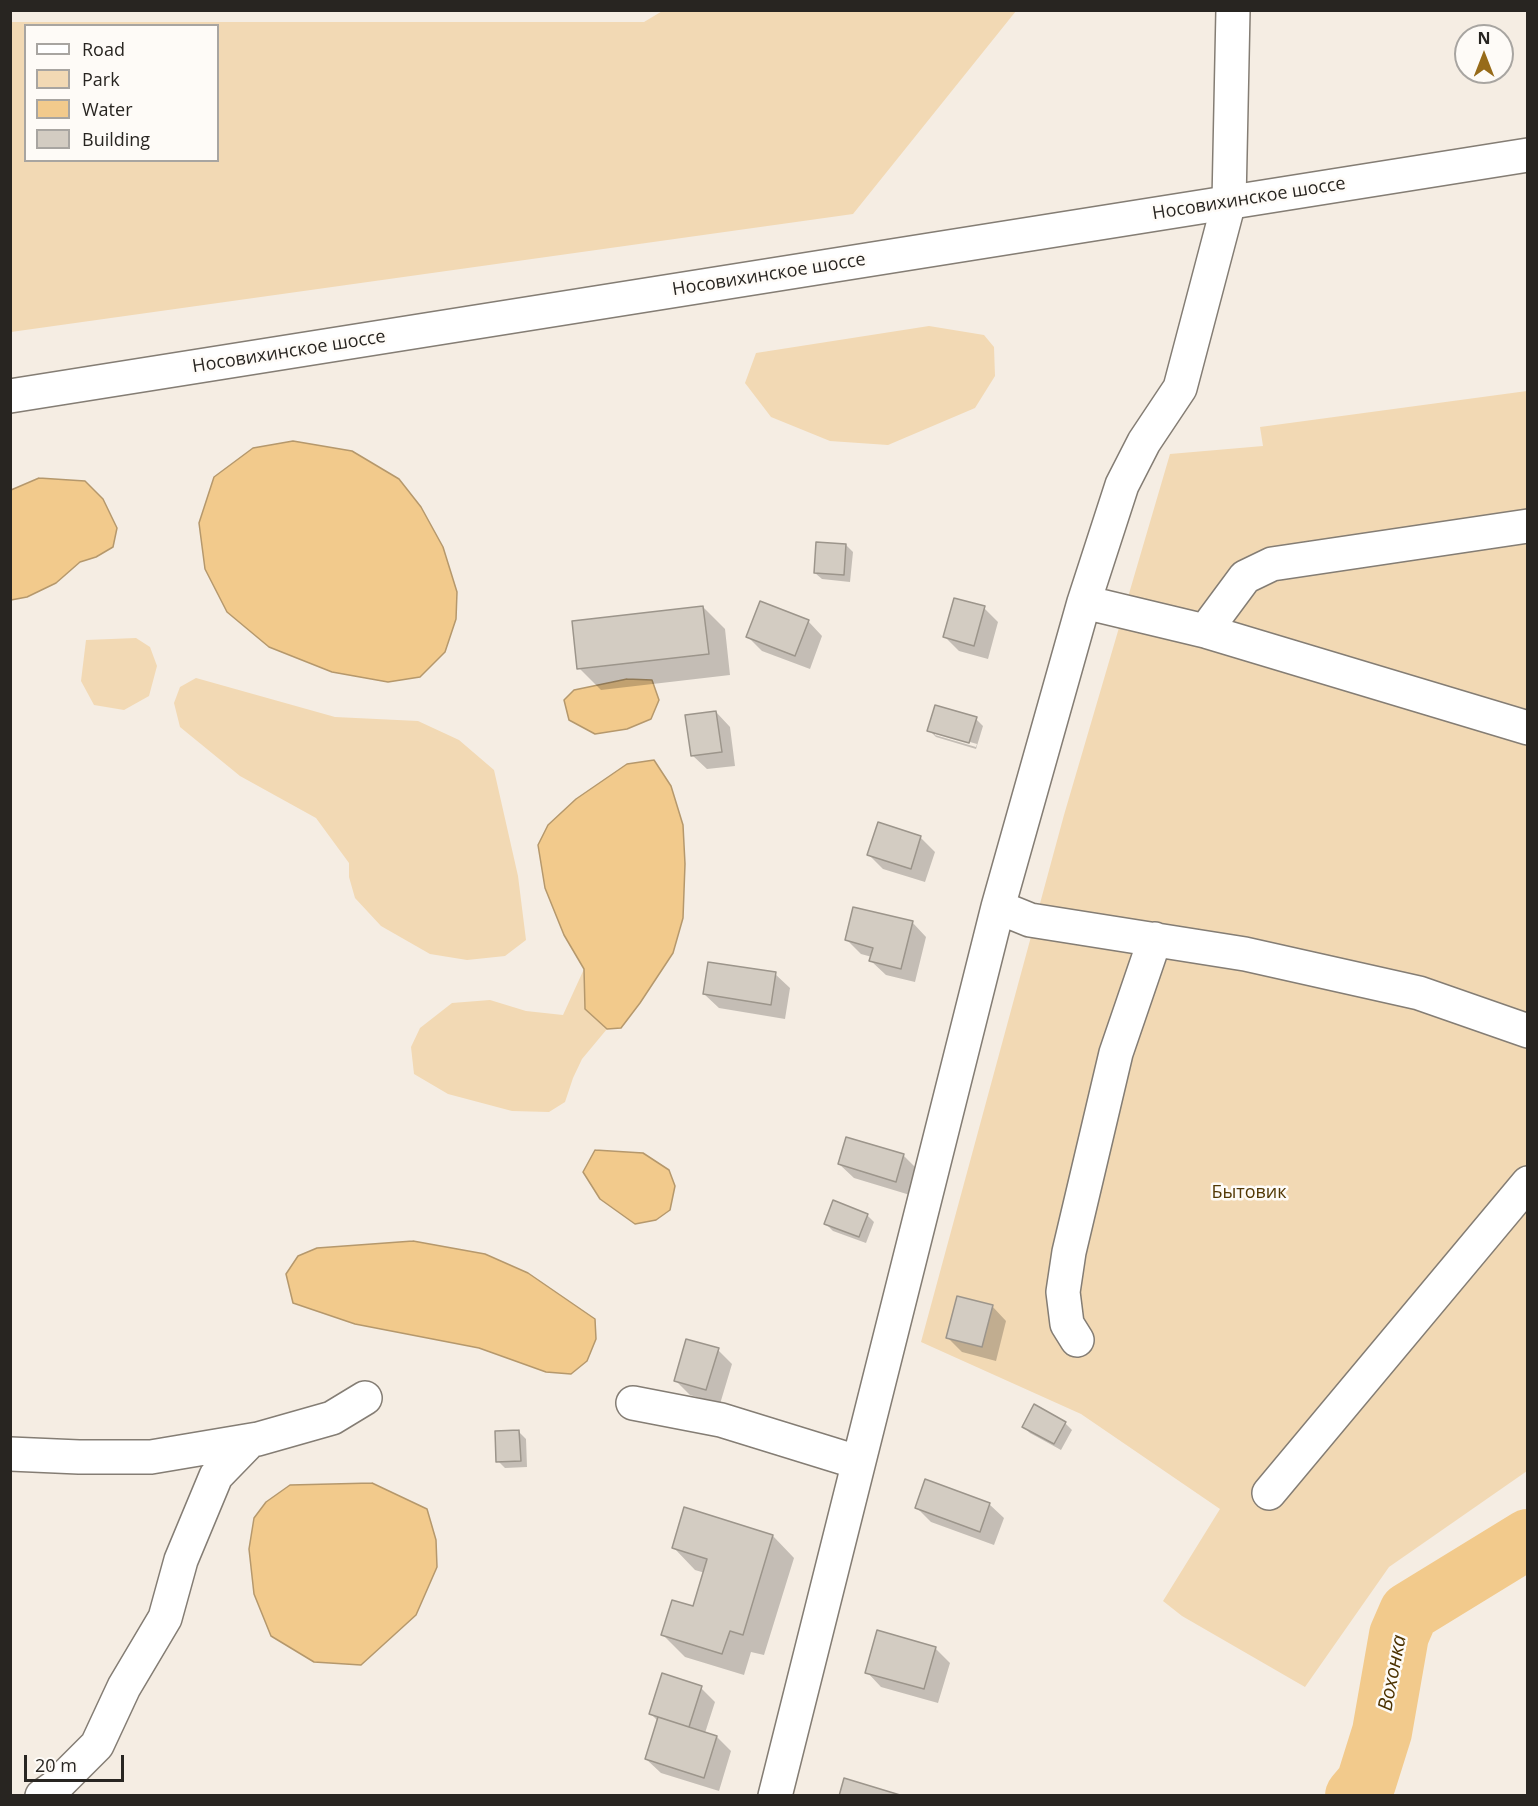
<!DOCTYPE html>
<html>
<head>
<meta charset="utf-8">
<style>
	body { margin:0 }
	#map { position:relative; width:1538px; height:1806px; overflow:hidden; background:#f5ede3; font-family:"Open Sans",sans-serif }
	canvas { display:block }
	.frame { position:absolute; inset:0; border:12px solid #282521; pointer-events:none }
	.legend { position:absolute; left:24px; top:24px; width:195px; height:138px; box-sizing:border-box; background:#fefbf7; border:2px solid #a8a5a1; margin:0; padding:8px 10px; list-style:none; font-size:18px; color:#282521 }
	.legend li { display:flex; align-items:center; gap:12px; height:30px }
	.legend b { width:30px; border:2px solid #a8a5a1 }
	.north { position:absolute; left:1454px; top:24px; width:60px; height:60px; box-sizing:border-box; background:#fefbf7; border:2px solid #a8a5a1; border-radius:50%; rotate:0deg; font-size:16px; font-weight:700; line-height:24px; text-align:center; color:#282521 }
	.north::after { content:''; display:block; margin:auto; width:21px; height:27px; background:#976b19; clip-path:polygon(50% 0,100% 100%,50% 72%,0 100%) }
	.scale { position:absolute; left:24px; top:1755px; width:100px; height:27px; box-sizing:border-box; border:3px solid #282521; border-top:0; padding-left:8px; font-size:18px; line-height:21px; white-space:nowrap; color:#282521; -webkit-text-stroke:4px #fefbf7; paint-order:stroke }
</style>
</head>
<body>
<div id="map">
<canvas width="1538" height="1806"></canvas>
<div class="frame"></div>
<ul class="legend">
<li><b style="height:8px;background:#fff"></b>Road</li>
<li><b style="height:16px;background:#f2d9b4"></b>Park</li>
<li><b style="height:16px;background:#f2ca8c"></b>Water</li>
<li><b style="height:16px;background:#d3ccc2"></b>Building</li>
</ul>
<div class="north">N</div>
<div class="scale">20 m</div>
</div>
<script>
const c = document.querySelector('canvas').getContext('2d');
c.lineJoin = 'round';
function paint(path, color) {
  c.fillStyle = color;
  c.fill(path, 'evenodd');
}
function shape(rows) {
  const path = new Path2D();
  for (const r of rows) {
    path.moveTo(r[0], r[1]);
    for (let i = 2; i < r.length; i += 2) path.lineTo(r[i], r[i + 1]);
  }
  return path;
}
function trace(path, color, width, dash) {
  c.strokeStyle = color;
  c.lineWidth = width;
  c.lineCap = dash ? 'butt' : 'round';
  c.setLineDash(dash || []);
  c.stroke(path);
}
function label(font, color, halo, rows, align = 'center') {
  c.font = font + ' "Open Sans",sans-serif';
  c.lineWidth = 5;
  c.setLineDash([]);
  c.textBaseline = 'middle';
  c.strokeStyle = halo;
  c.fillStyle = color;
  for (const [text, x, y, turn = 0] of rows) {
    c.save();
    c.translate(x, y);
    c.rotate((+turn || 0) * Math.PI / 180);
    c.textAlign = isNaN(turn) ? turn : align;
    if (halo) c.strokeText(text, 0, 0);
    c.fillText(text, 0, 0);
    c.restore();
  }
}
const green = shape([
	[664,10,1016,11,853,214,11,332,11,22,644,22],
	[26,26,218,26,218,160,26,160],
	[929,326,984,335,994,347,995,376,975,408,888,445,830,441,771,417,745,383,756,353],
	[1527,391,1527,1471,1389,1567,1305,1687,1182,1616,1163,1601,1220,1509,1081,1414,921,1342,1064,815,1170,454,1263,446,1260,427],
	[136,638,150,647,157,666,149,696,124,710,94,705,81,681,86,640],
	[196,678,335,717,418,721,459,740,494,770,518,876,526,940,505,956,467,960,430,954,381,926,355,898,349,877,349,863,316,818,240,776,180,727,174,703,180,687],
	[584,969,585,1009,607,1029,582,1059,573,1078,565,1102,549,1112,512,1111,448,1094,414,1074,411,1047,420,1028,452,1003,490,1000,526,1011,563,1015]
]);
const water = shape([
	[293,441,352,451,399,479,421,507,443,547,457,592,456,619,445,652,420,677,388,682,332,672,269,647,227,612,205,569,199,523,214,477,253,448,293,441],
	[39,478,85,481,103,499,117,528,113,547,96,557,80,562,56,583,27,597,11,600,11,490,39,478],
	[627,679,652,680,659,700,651,719,627,729,595,734,569,720,564,700,574,690,627,679],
	[654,760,671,786,683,825,685,864,683,918,673,953,640,1003,621,1028,607,1029,585,1009,584,969,564,935,545,888,538,845,548,825,576,799,627,764,654,760],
	[595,1150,643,1153,669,1170,675,1186,670,1210,656,1220,635,1224,600,1199,583,1172,595,1150],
	[413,1241,485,1254,528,1273,595,1319,596,1339,587,1361,571,1374,546,1372,479,1348,355,1324,293,1303,286,1274,298,1256,317,1248,413,1241],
	[372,1483,427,1509,436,1540,437,1567,416,1615,361,1665,314,1662,271,1636,254,1594,249,1549,254,1518,266,1502,290,1485,372,1483]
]);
const shadow = shape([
	[846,545,853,552,850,582,822,579,815,573],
	[703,607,725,629,730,675,601,690,579,668],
	[984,608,998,622,988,659,959,651,945,637],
	[808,621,822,636,810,669,762,651,748,637],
	[716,712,730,727,735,766,707,769,692,755],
	[976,719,983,726,976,749,936,737,929,730],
	[935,732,977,744,976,747,935,735],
	[920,837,935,852,925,882,883,869,869,855],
	[912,922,926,937,915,982,886,975,871,961,872,957,861,954,847,940],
	[775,974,790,988,785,1019,719,1008,704,994],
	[903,1155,918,1170,910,1195,854,1178,839,1164],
	[867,1215,874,1222,866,1243,833,1231,826,1224],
	[992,1306,1006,1321,996,1361,962,1352,948,1338],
	[718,1350,732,1364,720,1404,690,1395,675,1380],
	[1065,1423,1072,1430,1061,1450,1030,1433,1024,1427],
	[519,1432,526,1439,527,1467,505,1468,498,1461],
	[989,1504,1004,1518,994,1545,931,1522,916,1507],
	[773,1536,794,1558,764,1655,751,1652,744,1675,685,1657,663,1635,694,1608,705,1573,695,1570,674,1548],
	[935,1648,950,1663,938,1703,881,1687,867,1672],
	[701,1688,715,1702,705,1733,717,1737,731,1751,719,1791,661,1773,646,1759,658,1721,651,1714]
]);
const river = shape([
	[1355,1796,1366,1783,1382,1732,1399,1635,1409,1612,1528,1539]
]);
const building = shape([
	[816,542,846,544,844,575,814,573,816,542],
	[954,598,985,606,974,646,943,637,954,598],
	[760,601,809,620,795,656,746,637,760,601],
	[703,606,709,654,577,669,572,621,703,606],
	[935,705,977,717,969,743,927,731,935,705],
	[716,711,722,752,691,756,685,715,716,711],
	[878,822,921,836,911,869,867,855,878,822],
	[853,907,913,921,901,969,869,961,873,948,845,940,853,907],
	[708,962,776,972,771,1005,703,994,708,962],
	[846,1137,904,1154,896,1182,838,1164,846,1137],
	[833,1200,868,1214,859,1237,824,1224,833,1200],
	[957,1296,993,1305,982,1347,946,1338,957,1296],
	[686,1339,719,1348,706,1390,674,1381,686,1339],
	[1034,1404,1066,1422,1054,1444,1022,1427,1034,1404],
	[519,1430,521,1461,496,1462,495,1431,519,1430],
	[925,1479,990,1503,980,1532,915,1508,925,1479],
	[684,1507,773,1535,743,1635,730,1631,722,1654,661,1635,672,1600,693,1606,707,1559,672,1548,684,1507],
	[877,1630,936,1647,924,1689,865,1673,877,1630],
	[662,1673,702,1686,689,1727,649,1714,662,1673],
	[658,1717,717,1736,704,1778,645,1759,658,1717],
	[844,1778,900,1795,900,1796,839,1796,844,1778]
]);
const minor = shape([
	[1084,602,1205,631,1528,728],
	[1205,631,1245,577,1272,564,1528,526],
	[998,907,1030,920,1245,954,1419,993,1528,1031],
	[1077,1340,1067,1324,1063,1292,1069,1252,1116,1053,1155,939],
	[633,1403,721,1420,857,1462],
	[10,1454,79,1457,151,1457,258,1439,332,1418,365,1398],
	[1269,1493,1528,1183],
	[42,1796,55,1787,97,1745,124,1687,165,1618,181,1560,216,1476,250,1441],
	[775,1796,998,907,1084,602,1122,485,1144,442,1180,388,1229,202,1233,10]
]);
const major = shape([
	[10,396,1528,155]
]);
const streetNames = [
	["Носовихинское шоссе",1249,199,-9],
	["Носовихинское шоссе",769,275,-9],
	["Носовихинское шоссе",289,352,-9]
];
const parkNames = [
	["Бытовик",1249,1193]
];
const waterNames = [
	["Вохонка",1393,1673,-79]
];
paint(green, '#f2d9b4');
paint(water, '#f2ca8c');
trace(water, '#b5986c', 1.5);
paint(shadow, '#0003');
trace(river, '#f2ca8c', 60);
paint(building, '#d3ccc2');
trace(building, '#9c958b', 1.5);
trace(minor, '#847d74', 36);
trace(major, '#847d74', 36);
trace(minor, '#fff', 33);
trace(major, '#fff', 33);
label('18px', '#282521', '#fefbf7', streetNames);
label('18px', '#523804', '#fefbf7', parkNames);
label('italic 20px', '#4c3200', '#fefbf7', waterNames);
</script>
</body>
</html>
